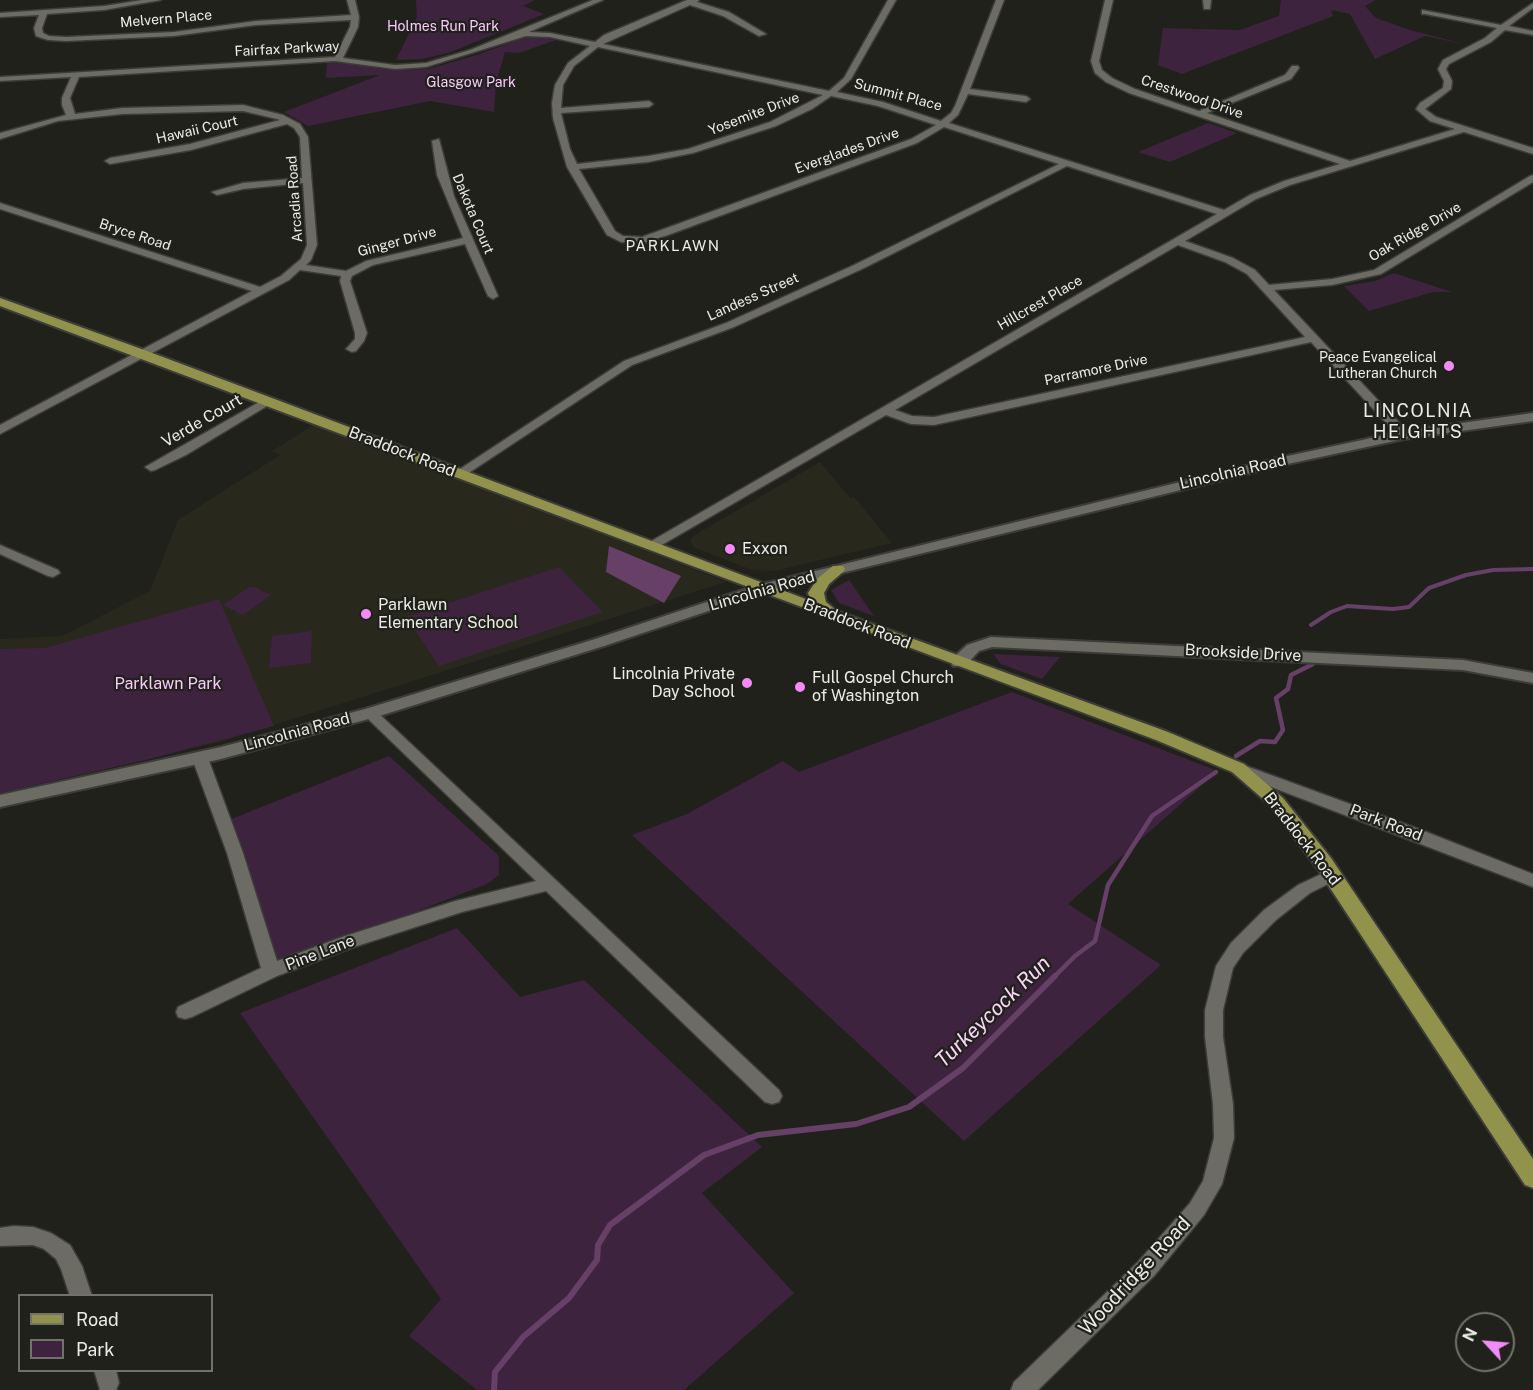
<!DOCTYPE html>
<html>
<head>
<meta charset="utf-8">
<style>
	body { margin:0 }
	#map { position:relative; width:1533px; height:1390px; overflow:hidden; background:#21211c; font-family:"Public Sans",sans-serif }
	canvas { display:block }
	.legend { position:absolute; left:18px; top:1294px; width:195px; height:78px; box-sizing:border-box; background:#21211c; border:2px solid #72726d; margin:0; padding:8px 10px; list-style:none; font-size:18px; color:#ebebe7 }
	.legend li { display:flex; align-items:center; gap:12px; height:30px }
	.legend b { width:30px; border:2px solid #72726d }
	.north { position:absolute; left:1455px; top:1312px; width:60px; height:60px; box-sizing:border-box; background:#21211c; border:2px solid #72726d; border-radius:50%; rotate:296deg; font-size:16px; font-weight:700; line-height:24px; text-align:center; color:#ebebe7 }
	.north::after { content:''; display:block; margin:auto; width:21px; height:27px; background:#f18bf5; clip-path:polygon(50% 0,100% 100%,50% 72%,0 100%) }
</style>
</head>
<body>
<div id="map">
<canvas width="1533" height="1390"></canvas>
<ul class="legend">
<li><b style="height:8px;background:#91924b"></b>Road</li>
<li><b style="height:16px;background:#3d233e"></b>Park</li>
</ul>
<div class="north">N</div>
</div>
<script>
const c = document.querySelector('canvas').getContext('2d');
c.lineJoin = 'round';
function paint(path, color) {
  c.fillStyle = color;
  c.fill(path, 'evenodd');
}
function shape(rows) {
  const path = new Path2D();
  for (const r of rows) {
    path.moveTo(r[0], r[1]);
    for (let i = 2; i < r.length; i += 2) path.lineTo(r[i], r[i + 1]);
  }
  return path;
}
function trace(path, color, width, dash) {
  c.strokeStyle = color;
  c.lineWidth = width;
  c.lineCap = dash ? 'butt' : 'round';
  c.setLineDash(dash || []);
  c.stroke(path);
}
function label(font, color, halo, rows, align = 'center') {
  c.font = font + ' "Public Sans",sans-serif';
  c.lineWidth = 4.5;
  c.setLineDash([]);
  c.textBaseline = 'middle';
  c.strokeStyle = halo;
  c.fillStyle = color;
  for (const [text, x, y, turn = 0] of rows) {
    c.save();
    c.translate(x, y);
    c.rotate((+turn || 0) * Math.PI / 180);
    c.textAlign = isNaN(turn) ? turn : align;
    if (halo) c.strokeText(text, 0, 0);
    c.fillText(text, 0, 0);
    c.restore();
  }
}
const built = shape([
	[317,423,726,582,220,742,0,790,0,639,62,636,150,591,178,520,280,455,272,451],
	[820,462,850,498,854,497,892,543,774,571,752,570,695,548,690,542,693,536]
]);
const green = shape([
	[416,0,535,0,523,6,544,14,451,52,423,59,396,60,417,17],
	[1281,0,1376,0,1365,6,1376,18,1410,30,1464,44,1425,36,1375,59,1350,14,1331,10,1333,16,1182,74,1158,65,1163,28,1240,30,1279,16],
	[539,32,556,40,519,53,505,52,496,83,494,112,430,101,308,126,284,112,380,75,326,78,327,62,354,64,390,70,428,69,477,55],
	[1208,123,1237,133,1170,162,1138,152],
	[1394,273,1452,292,1433,292,1369,311,1344,286,1375,281],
	[559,567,603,612,439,666,406,617],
	[849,580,874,616,839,603,831,590],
	[249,587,254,587,271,595,243,615,223,605],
	[219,599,274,726,150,759,0,793,0,649,45,648],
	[312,631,311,663,269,668,272,636],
	[993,654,1060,657,1042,679,1001,664],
	[1012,692,1218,771,1068,904,1161,965,964,1141,632,835,687,814,783,761,799,772],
	[389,756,499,856,499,875,487,884,263,971,219,824],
	[457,928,520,997,584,980,762,1147,702,1193,794,1293,684,1390,477,1390,409,1336,441,1299,240,1013]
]);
const water = shape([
	[609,546,681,576,664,603,606,572]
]);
const streamFar2 = shape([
	[1311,625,1331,612,1347,606,1393,609,1409,607,1429,588,1466,575,1493,570,1533,569]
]);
const streamFar1 = shape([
	[1236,756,1260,741,1275,742,1283,730,1276,698,1288,689,1291,675,1313,664],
	[1054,977,1075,956,1095,941,1108,885,1152,816,1216,772]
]);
const stream = shape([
	[494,1390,495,1372,523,1337,569,1298,597,1260,598,1245,610,1225,704,1155,758,1135,856,1124,909,1107,963,1068,1055,976]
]);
const minor = shape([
	[142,0,161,0,104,10,47,14,42,28,43,33,49,36,66,37,174,32,256,21,351,15,347,0,355,0,359,17,358,27,343,58,395,65,426,63,470,50,593,0,603,0,529,32,550,33,595,42,604,35,687,0,699,0,697,2,729,12,766,34,759,36,723,16,690,5,603,44,829,91,844,78,888,0,896,0,851,79,837,92,883,102,941,121,951,113,955,106,996,0,1004,0,970,89,1026,96,1030,99,1026,102,968,94,958,115,949,123,1224,210,1250,195,1284,181,1340,164,1129,93,1106,82,1095,73,1091,61,1105,0,1113,0,1099,61,1102,70,1112,78,1135,89,1199,111,1285,75,1292,66,1298,66,1299,68,1291,79,1207,113,1350,161,1455,129,1430,121,1416,109,1420,103,1443,88,1444,81,1438,69,1443,60,1485,38,1497,28,1425,14,1422,14,1422,10,1501,25,1533,3,1533,8,1509,26,1533,31,1533,35,1505,30,1491,42,1449,64,1446,69,1452,81,1451,89,1425,109,1436,117,1533,148,1533,154,1464,132,1290,185,1256,199,1185,241,1233,258,1255,270,1269,285,1332,279,1374,270,1530,176,1533,175,1533,182,1381,274,1332,285,1274,290,1408,432,1408,438,1400,438,1311,342,934,425,911,424,886,415,653,550,646,546,648,543,1217,214,1067,166,862,269,734,327,632,365,461,478,455,474,457,471,624,361,726,323,854,265,1059,164,944,127,917,143,668,235,643,243,621,242,607,235,567,167,553,118,552,103,555,85,568,63,590,46,550,37,526,36,426,67,395,69,335,61,79,77,70,98,75,114,122,108,243,105,283,115,300,124,308,137,317,245,311,260,306,265,346,271,366,261,463,238,437,175,432,141,439,139,454,196,498,296,493,299,488,296,465,244,373,265,352,276,350,281,367,333,364,341,356,351,352,352,346,349,355,339,355,333,340,281,341,276,300,270,289,280,0,434,0,425,252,291,0,209,0,203,260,287,281,276,301,259,307,245,303,183,243,189,217,195,212,192,243,183,302,178,300,137,294,128,287,124,191,150,110,164,105,161,110,158,190,144,280,120,277,119,243,111,122,114,58,121,0,139,0,133,66,115,62,105,62,98,71,77,0,81,0,77,335,57,350,27,351,20,256,25,174,36,66,41,48,40,36,36,34,28,39,15,0,17,0,13,104,6,142,0],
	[598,47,823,95,770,122,688,149,648,156,577,164,570,149,561,113,649,107,653,104,649,101,561,108,563,85,574,66,598,47],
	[831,96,878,106,936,125,911,139,642,237,623,236,615,231,579,169,648,162,693,153,776,126,812,109,831,96],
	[1178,245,1225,262,1247,274,1305,337,934,417,912,416,895,410,1178,245],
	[1203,0,1211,0,1210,9,1204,9,1203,0],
	[268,397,272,399,272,403,186,455,155,470,151,471,145,467,268,397],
	[0,545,58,570,60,573,53,577,48,576,0,554,0,545],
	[370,708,375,710,779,1090,782,1096,779,1102,772,1104,765,1102,546,891,462,912,354,947,277,976,192,1017,185,1019,178,1017,176,1012,178,1007,261,968,227,853,192,758,194,754,200,753,206,754,208,758,243,853,277,961,342,937,455,901,536,881,365,716,362,713,365,710,370,708],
	[1238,763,1424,831,1533,874,1533,887,1232,772,1230,768,1232,764,1238,763],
	[1332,869,1338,871,1340,875,1338,879,1310,893,1276,920,1243,953,1233,968,1223,1010,1223,1037,1233,1104,1234,1138,1222,1184,1204,1215,1154,1276,1038,1390,1011,1390,1014,1382,1138,1262,1190,1203,1203,1181,1214,1138,1213,1104,1205,1037,1205,1010,1216,966,1231,943,1264,910,1298,885,1332,869],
	[13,1226,33,1227,51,1233,70,1245,82,1266,92,1296,70,1296,61,1269,56,1259,44,1249,33,1245,0,1246,0,1228,13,1226],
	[94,1370,116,1370,119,1383,116,1390,100,1390,94,1370]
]);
const tertiary = shape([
	[991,637,1463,660,1533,673,1533,683,1463,670,992,647,979,651,965,666,953,666,951,662,953,658,967,645,991,637]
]);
const secondary = shape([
	[1533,413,1533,421,1404,439,1283,465,768,591,604,646,376,717,221,759,0,807,0,795,221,747,365,709,592,640,758,585,1283,457,1404,431,1533,413]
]);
const primary = shape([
	[0,298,147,351,811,601,808,593,818,578,833,566,843,566,845,569,843,572,829,584,824,593,826,602,837,611,1168,732,1244,764,1283,798,1331,858,1533,1159,1533,1188,1525,1185,1317,868,1271,806,1232,772,1156,740,0,306,0,298]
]);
const markers = [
	[1449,366,6,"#f18bf5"],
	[730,549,6,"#f18bf5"],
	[366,614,6,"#f18bf5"],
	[747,683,6,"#f18bf5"],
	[800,687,6,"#f18bf5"]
];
const farStreetnames = [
	["Melvern Place",166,19,-5],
	["Fairfax Parkway",287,49,-3],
	["Summit Place",898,95,15],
	["Crestwood Drive",1192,97,19],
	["Yosemite Drive",754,114,-21],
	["Hawaii Court",197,130,-13],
	["Everglades Drive",847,151,-20],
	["Arcadia Road",295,199,-94],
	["Dakota Court",473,214,67],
	["Oak Ridge Drive",1415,232,-30],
	["Bryce Road",135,235,18],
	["Ginger Drive",397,242,-15],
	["Landess Street",753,297,-24],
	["Hillcrest Place",1040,303,-30],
	["Parramore Drive",1096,370,-12]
];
const farParknames = [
	["Holmes Run Park",443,27],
	["Glasgow Park",471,83]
];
const farPoinames = [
	["Peace Evangelical",1437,358],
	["Lutheran Church",1437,374]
];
const farNeighbourhoodnames = [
	["PARKLAWN",673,246]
];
const streetNames = [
	["Verde Court",202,421,-30],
	["Braddock Road",402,452,21],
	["Lincolnia Road",1233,472,-13],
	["Lincolnia Road",762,591,-16],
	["Braddock Road",857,624,21],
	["Brookside Drive",1243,653,3],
	["Lincolnia Road",297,732,-15],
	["Park Road",1386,823,21],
	["Braddock Road",1302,839,52],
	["Pine Lane",320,953,-21]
];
const poiNames = [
	["Exxon",742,549],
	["Parklawn",378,605],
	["Elementary School",378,623],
	["Lincolnia Private",735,674,"right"],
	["Day School",735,692,"right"],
	["Full Gospel Church",812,678],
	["of Washington",812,696]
];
const parkNames = [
	["Parklawn Park",168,684]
];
const neighbourhoodNames = [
	["LINCOLNIA",1418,411],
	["HEIGHTS",1418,432]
];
const nearStreetnames = [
	["Woodridge Road",1135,1276,-47]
];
const nearWaternames = [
	["Turkeycock Run",993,1012,-44]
];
paint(built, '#28281d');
paint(green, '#3d233e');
paint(water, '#664067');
trace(streamFar2, '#664067', 4);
trace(streamFar1, '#664067', 4.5);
trace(stream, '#664067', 6);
trace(minor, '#3c3c38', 3);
trace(tertiary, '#3c3c38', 4);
trace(secondary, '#3c3c38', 4);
trace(primary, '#3c3c38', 4);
paint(minor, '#6c6c65');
paint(tertiary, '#6c6c65');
paint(secondary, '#6c6c65');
paint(primary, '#91924b');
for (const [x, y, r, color] of markers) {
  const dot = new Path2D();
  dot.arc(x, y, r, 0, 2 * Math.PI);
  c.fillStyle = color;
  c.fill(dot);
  trace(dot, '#21211c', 2);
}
label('14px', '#ebebe7', '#21211c', farStreetnames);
label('14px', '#fbc9fc', '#21211c', farParknames);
label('14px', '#ebebe7', '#21211c', farPoinames, 'right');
c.letterSpacing = '1.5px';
label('15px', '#ebebe7', '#21211c', farNeighbourhoodnames);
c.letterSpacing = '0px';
label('16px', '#ebebe7', '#21211c', streetNames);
label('16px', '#ebebe7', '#21211c', poiNames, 'left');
label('16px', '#fbc9fc', '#21211c', parkNames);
c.letterSpacing = '1.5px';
label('18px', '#ebebe7', '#21211c', neighbourhoodNames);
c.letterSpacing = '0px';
label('20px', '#ebebe7', '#21211c', nearStreetnames);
label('italic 21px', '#fbd4fb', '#21211c', nearWaternames);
</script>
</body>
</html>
